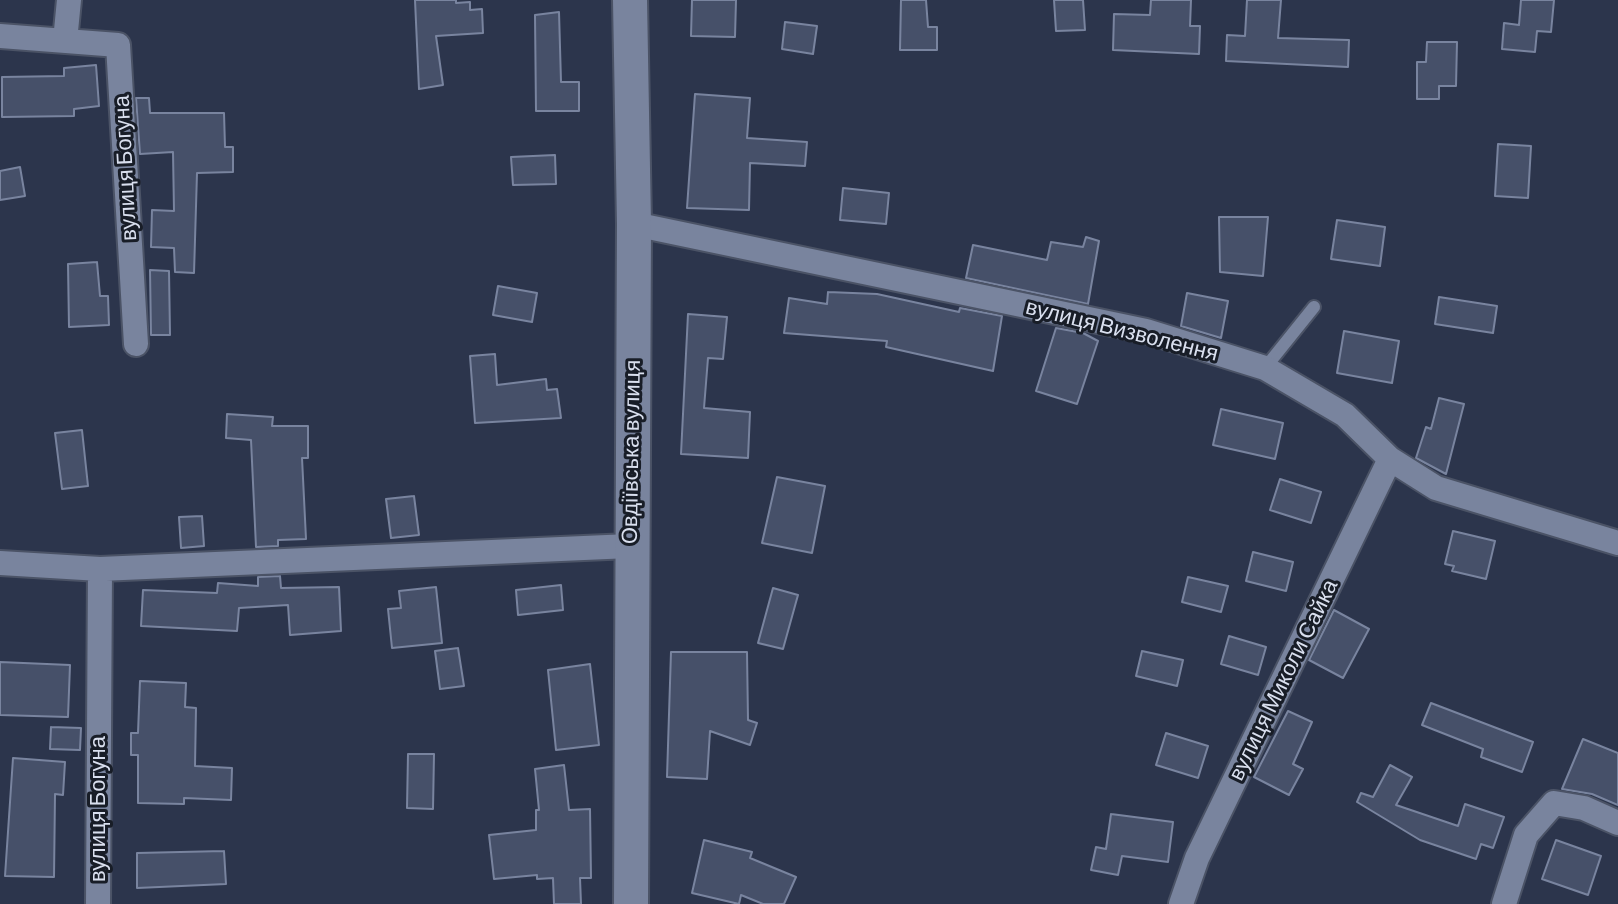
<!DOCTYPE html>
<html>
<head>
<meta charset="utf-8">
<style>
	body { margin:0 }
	canvas { display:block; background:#2c354c }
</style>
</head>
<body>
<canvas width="1618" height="904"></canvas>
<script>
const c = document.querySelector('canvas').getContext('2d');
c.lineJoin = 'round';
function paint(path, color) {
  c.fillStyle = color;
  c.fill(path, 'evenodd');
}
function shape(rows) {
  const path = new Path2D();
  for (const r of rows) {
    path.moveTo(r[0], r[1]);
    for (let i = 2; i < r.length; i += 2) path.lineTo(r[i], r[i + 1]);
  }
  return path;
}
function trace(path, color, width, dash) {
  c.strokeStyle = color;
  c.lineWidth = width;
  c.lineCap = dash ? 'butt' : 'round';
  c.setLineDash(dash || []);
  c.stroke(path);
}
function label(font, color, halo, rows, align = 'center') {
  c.font = font + ' Barlow,sans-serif';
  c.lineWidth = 6;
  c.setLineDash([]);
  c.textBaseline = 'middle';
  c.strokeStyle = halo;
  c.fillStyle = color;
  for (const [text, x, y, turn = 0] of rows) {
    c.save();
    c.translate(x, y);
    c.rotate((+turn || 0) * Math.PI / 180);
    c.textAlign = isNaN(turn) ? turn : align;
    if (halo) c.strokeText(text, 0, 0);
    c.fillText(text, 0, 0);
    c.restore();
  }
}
const building = shape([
	[415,0,456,0,456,3,470,2,470,10,482,9,483,33,436,36,443,85,419,89,415,0],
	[692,0,736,0,735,37,691,36,692,0],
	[901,0,926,0,928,27,937,27,937,50,900,50,901,0],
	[1054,0,1083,0,1085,30,1056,31,1054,0],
	[1151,0,1191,0,1190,26,1200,26,1199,54,1113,50,1114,14,1150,15,1151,0],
	[1247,0,1281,0,1278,38,1349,40,1348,67,1226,61,1227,35,1245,36,1247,0],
	[1521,0,1554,0,1551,32,1537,31,1535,52,1502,49,1504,23,1519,25,1521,0],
	[559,12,561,82,579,82,579,111,536,111,535,15,559,12],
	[785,22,817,26,813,54,782,49,785,22],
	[1427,42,1457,42,1456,86,1439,86,1439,99,1417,99,1417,62,1426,62,1427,42],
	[96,65,99,106,74,109,74,116,2,117,2,77,64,76,64,68,96,65],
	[695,94,750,98,747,138,807,142,805,166,750,163,749,210,687,208,695,94],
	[136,98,149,98,150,113,224,113,225,147,233,147,233,172,197,173,194,273,175,272,174,248,151,247,152,210,174,211,173,152,140,154,136,98],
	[1498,144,1531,146,1528,198,1495,196,1498,144],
	[555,155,556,184,513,185,511,157,555,155],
	[20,167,25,196,0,200,0,171,20,167],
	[843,188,889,193,886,224,840,220,843,188],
	[1219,217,1268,217,1263,276,1220,272,1219,217],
	[1337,220,1385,227,1380,266,1331,259,1337,220],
	[1086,237,1099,241,1088,304,966,278,973,245,1047,260,1051,242,1083,247,1086,237],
	[97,262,100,296,108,296,109,325,69,327,68,264,97,262],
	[150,270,169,271,170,335,151,335,150,270],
	[498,286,537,293,532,322,493,315,498,286],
	[828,292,877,294,959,312,960,308,1002,316,993,371,886,347,887,341,784,333,789,298,827,304,828,292],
	[1187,293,1228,301,1221,338,1181,326,1187,293],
	[1439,297,1497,306,1493,333,1435,324,1439,297],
	[688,314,727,317,723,359,708,358,704,408,750,412,748,458,681,454,688,314],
	[1056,328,1083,333,1098,341,1077,404,1036,391,1056,328],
	[1344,331,1399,341,1392,383,1337,373,1344,331],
	[495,354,497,385,546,379,547,390,557,389,561,418,475,423,470,356,495,354],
	[1439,398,1464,404,1446,474,1416,458,1426,427,1431,429,1439,398],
	[1221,409,1283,423,1275,459,1213,445,1221,409],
	[227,414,273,417,272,426,308,426,308,458,302,458,306,539,278,540,278,546,256,547,251,440,226,438,227,414],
	[82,430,88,486,62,489,55,433,82,430],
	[777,477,825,486,812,553,762,543,777,477],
	[1280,479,1321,492,1311,523,1270,510,1280,479],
	[414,496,419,535,391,538,386,499,414,496],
	[202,516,204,546,181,548,179,517,202,516],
	[1453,531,1495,541,1486,579,1452,571,1454,566,1445,564,1453,531],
	[1253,552,1293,562,1286,591,1246,581,1253,552],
	[280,576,281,588,339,587,341,631,290,635,288,605,239,608,237,631,141,626,143,590,217,593,218,583,258,586,258,577,280,576],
	[1188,577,1228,586,1221,612,1182,602,1188,577],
	[561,585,563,610,518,615,516,590,561,585],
	[436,587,442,643,392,648,388,609,401,608,399,591,436,587],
	[773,588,798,595,783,649,758,643,773,588],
	[1334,610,1369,629,1343,678,1309,660,1334,610],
	[1229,636,1266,647,1258,675,1221,664,1229,636],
	[458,648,464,686,440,689,435,651,458,648],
	[1142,651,1183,660,1177,686,1136,676,1142,651],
	[671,652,747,652,748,720,757,723,750,745,710,731,707,779,667,777,671,652],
	[0,662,70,665,68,717,0,715,0,662],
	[590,664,599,745,556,750,548,670,590,664],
	[140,681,186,683,185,707,196,708,195,766,232,768,231,800,184,798,184,804,138,803,138,755,131,755,131,733,138,733,140,681],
	[1431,703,1533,742,1522,772,1481,757,1483,749,1422,725,1431,703],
	[1288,711,1312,722,1293,764,1303,769,1289,795,1254,777,1288,711],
	[51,727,81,728,80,750,50,749,51,727],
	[1166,733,1208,746,1198,778,1156,765,1166,733],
	[1583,739,1618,753,1618,805,1592,794,1562,789,1583,739],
	[408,754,434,754,433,809,407,808,408,754],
	[13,758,65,762,63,795,55,794,54,877,5,876,13,758],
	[564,765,569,810,590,809,591,878,580,878,581,904,554,904,553,878,537,879,537,875,494,879,489,835,536,830,536,810,539,810,535,769,564,765],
	[1390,765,1412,777,1396,805,1458,826,1465,804,1504,817,1493,848,1481,844,1476,859,1420,840,1357,802,1361,793,1373,797,1390,765],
	[1111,814,1173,822,1168,862,1122,856,1118,875,1091,870,1096,847,1106,849,1111,814],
	[704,840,752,852,750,858,796,877,784,904,763,904,741,895,739,904,692,893,704,840],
	[1556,840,1601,856,1588,895,1542,879,1556,840],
	[224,851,226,884,137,888,137,853,224,851]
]);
const lane = shape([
	[1265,368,1314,307]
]);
const street = shape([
	[0,36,118,45,136,344],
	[65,41,69,0],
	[634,224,1146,331,1265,368,1345,415,1390,459,1436,488,1618,543],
	[0,563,100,569,630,546],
	[98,904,100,569],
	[1181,904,1197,858,1390,459],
	[1504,904,1526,835,1554,803,1584,808,1618,823]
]);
const secondary = shape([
	[630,0,634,224,631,904]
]);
const streetNames = [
	["вулиця Богуна",125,168,-93],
	["вулиця Визволення",1122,330,14],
	["Овдіївська вулиця",631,452,-89],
	["вулиця Миколи Сайка",1283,680,-64],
	["вулиця Богуна",98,809,-90]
];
paint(building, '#465069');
trace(building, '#79849f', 2);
trace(lane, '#4b5366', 16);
trace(street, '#4b5366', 28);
trace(secondary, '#4b5366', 38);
trace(lane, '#79849e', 12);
trace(street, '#79849e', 24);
trace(secondary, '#79849e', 34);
label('22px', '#d9dfee', '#181d27', streetNames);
</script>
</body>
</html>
